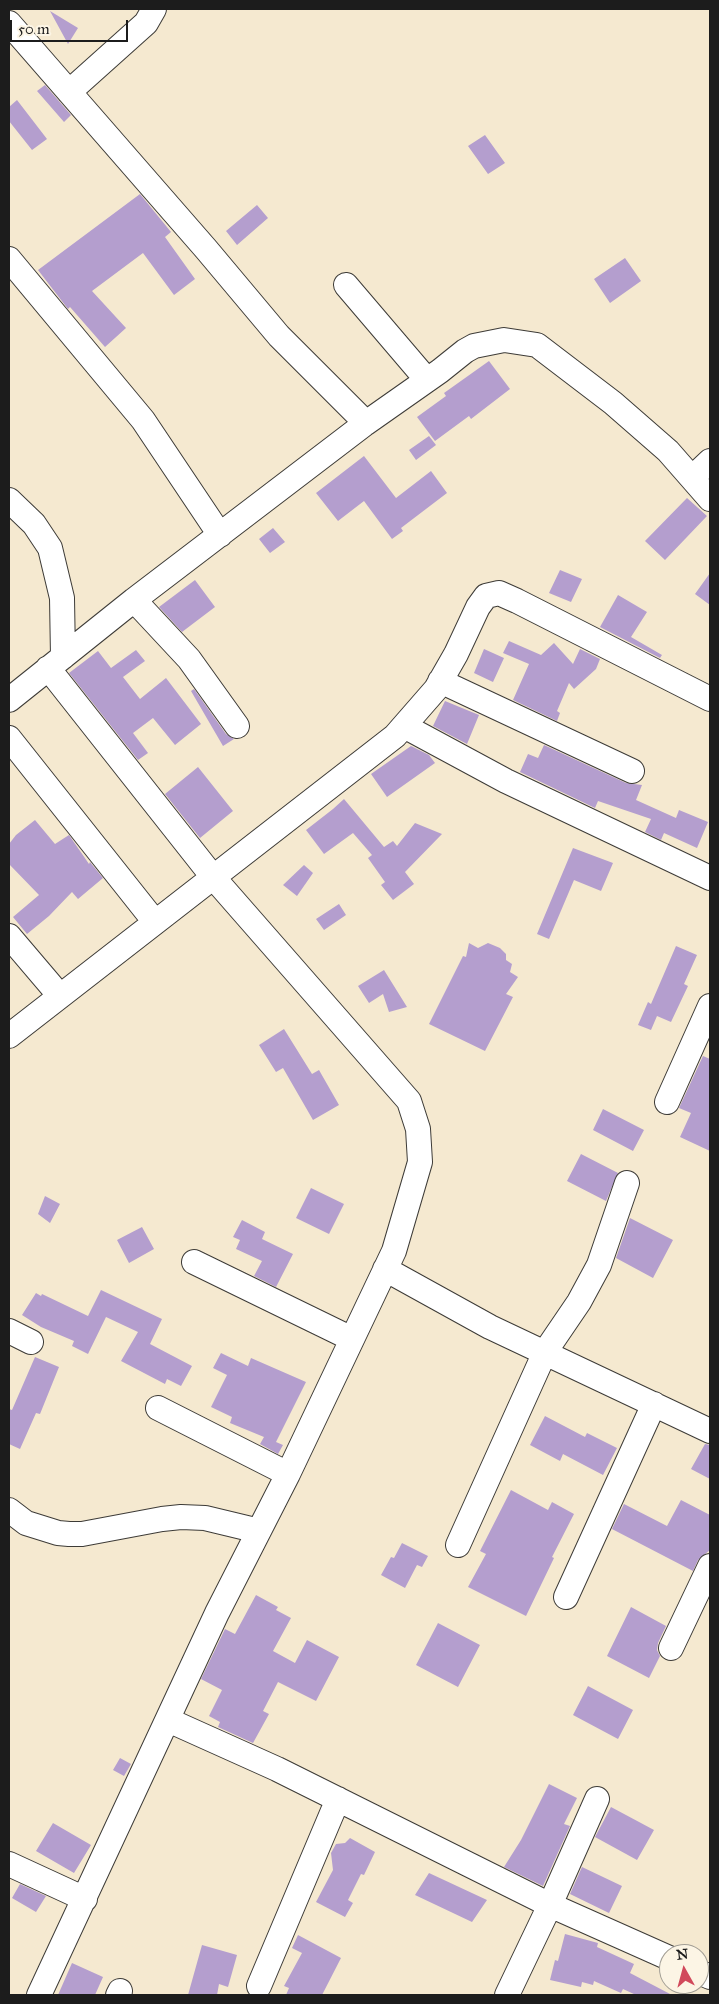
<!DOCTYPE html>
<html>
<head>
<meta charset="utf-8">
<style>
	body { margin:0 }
	#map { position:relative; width:719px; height:2004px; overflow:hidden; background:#f5e9d0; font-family:"IM FELL Great Primer",serif }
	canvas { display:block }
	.frame { position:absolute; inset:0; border:10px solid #1c1c1c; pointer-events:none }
	.north { position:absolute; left:659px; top:1944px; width:50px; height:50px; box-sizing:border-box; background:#fcf5e5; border:1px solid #a29e95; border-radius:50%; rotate:353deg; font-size:14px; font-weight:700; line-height:20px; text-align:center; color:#1c1c1c }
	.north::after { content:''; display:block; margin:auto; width:18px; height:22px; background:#d1495b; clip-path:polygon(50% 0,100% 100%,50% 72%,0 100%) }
	.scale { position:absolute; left:10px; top:20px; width:118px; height:22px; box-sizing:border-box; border:2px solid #1c1c1c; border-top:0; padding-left:6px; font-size:15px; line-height:18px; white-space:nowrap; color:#1c1c1c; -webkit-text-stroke:4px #fcf5e5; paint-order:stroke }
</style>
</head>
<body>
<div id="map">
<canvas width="719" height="2004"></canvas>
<div class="frame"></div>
<div class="north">N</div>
<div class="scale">50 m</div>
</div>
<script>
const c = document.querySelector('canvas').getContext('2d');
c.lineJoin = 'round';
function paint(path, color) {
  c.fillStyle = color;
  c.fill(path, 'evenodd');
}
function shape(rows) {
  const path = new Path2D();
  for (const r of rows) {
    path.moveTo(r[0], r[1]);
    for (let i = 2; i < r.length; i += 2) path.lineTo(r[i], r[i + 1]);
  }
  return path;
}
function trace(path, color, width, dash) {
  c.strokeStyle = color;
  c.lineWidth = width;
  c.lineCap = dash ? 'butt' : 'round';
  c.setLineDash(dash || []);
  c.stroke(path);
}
const building = shape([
	[50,11,78,28,68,44],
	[45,85,71,115,64,122,37,91],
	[17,100,47,139,32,150,9,121,9,107],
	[485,135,505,163,488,174,468,146],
	[140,194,171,232,165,237,195,279,174,295,143,253,92,291,126,328,105,347,70,307,68,309,38,270],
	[257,205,268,218,237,245,226,231],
	[625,258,641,281,610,303,594,279],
	[489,361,510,389,471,419,469,416,435,441,417,417,446,396,444,393],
	[429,436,436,445,416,460,409,450],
	[364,456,396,498,431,471,447,493,401,528,403,531,392,539,364,501,338,521,316,493],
	[687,498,707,516,665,560,645,541],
	[273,528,285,542,270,553,259,539],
	[560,570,582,579,571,602,549,593],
	[710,573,710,605,695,594],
	[195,580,215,607,182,632,159,607],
	[618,595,647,612,631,637,662,655,660,658,600,627],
	[509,641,541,655,554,643,573,664,580,649,600,659,596,669,574,689,569,683,557,711,560,713,557,721,513,700,529,664,503,653],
	[484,649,504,658,493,682,474,673],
	[136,650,145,661,123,677,140,699,166,678,201,724,175,745,153,718,133,733,148,753,138,760,69,673,98,651,111,668],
	[194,689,226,734,234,739,223,746,191,691],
	[445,701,479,715,467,744,433,726],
	[544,745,626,783,642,785,636,800,676,818,679,810,708,822,697,848,664,833,661,840,645,832,651,819,598,801,595,808,520,772,528,754,538,758],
	[411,746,429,755,435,763,387,797,371,774],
	[198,767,233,811,200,838,165,794],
	[344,799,384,847,393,841,397,846,415,823,442,834,405,872,414,884,393,900,381,885,385,882,368,858,372,855,353,833,324,854,306,830,333,809],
	[35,820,55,844,69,835,89,864,90,862,103,878,78,899,72,892,49,916,27,934,13,917,39,895,9,864,9,844,16,835],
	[573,848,613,863,601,891,574,880,549,939,537,934],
	[304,865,313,873,297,896,283,885],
	[339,904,346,915,324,930,316,919],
	[469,943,478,948,488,943,500,948,506,954,506,960,512,964,510,972,518,977,506,994,513,997,485,1051,429,1024,463,956,466,957],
	[676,946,697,955,684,984,688,986,671,1022,657,1016,651,1030,638,1025,648,1002,651,1004],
	[384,970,407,1007,389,1012,383,994,369,1003,358,986],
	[284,1029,312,1074,319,1070,339,1105,313,1120,283,1068,276,1072,259,1045],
	[703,1056,710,1059,710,1151,680,1137,691,1113,679,1108],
	[603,1109,644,1130,633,1151,593,1130],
	[581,1154,618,1173,606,1201,567,1181],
	[311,1188,344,1204,329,1234,296,1218],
	[45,1196,60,1204,50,1223,38,1214],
	[630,1218,673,1240,653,1278,616,1258],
	[242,1220,265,1232,262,1239,293,1254,276,1287,254,1276,262,1261,236,1249,240,1240,233,1237],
	[142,1227,154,1249,129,1263,117,1240],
	[101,1290,162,1319,150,1344,192,1366,181,1386,167,1379,165,1384,121,1361,138,1332,106,1317,88,1354,72,1346,74,1341,41,1327,22,1315,36,1293,41,1296,42,1294,88,1316],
	[221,1353,248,1366,251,1358,306,1382,276,1442,283,1445,278,1454,260,1444,264,1437,230,1423,232,1417,211,1407,227,1375,213,1368],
	[35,1357,59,1367,40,1414,36,1413,20,1449,9,1444,9,1409,12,1410],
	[545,1416,585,1437,587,1433,617,1448,603,1475,563,1454,560,1461,530,1445],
	[705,1444,710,1445,710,1479,691,1469],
	[511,1490,548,1510,552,1502,574,1514,552,1557,554,1558,526,1616,468,1587,486,1554,480,1551],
	[681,1500,710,1515,710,1550,698,1560,693,1571,612,1529,624,1504,667,1526],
	[402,1543,428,1556,422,1567,417,1565,405,1588,381,1575,391,1557,394,1558],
	[256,1595,278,1607,276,1610,291,1618,273,1651,295,1663,307,1640,339,1657,316,1701,278,1682,263,1711,269,1714,253,1743,218,1727,220,1722,209,1716,222,1690,201,1679,225,1629,235,1634],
	[631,1607,666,1626,658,1643,657,1650,660,1656,649,1678,607,1656],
	[438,1623,480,1645,458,1687,416,1665],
	[588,1686,633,1710,618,1739,573,1715],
	[120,1758,131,1764,124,1776,113,1770],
	[549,1784,577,1798,564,1824,570,1826,543,1886,504,1867,521,1840],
	[611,1807,654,1830,637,1860,595,1837],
	[53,1823,91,1845,74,1873,36,1851],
	[350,1838,375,1852,364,1875,361,1874,348,1900,353,1903,345,1917,316,1902,333,1870,331,1853,336,1844,345,1843],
	[582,1867,622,1886,609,1913,570,1894],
	[429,1873,487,1900,472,1922,415,1895],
	[20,1884,46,1896,36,1912,12,1898],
	[565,1934,598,1943,597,1947,634,1964,630,1973,672,1995,636,1995,623,1989,621,1993,594,1981,593,1985,582,1982,581,1987,550,1980,555,1960,558,1961],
	[298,1935,341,1958,322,1995,286,1995,289,1988,284,1986,302,1953,292,1948],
	[202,1945,237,1955,228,1987,219,1984,217,1995,188,1995],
	[72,1963,103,1977,95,1995,58,1995]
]);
const minor = shape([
	[9,23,206,249,279,336,366,423],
	[69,92,146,23,154,9],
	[9,259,143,420,220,535],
	[346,285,427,380],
	[692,478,710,461],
	[9,500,34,524,50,548,62,598,63,657],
	[134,600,189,659,237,726],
	[440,681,632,771],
	[9,700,134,600,366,423,440,371,465,351,474,346,504,340,537,345,613,403,668,451,710,499],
	[404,726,506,781,710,878],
	[9,738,155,922],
	[9,936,60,996],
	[9,1036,395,736,436,689,456,654,478,607,486,596,499,593,517,601,710,699],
	[667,1102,710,1006],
	[194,1262,352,1339],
	[385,1269,490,1327,710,1431],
	[9,1331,31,1342],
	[158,1408,288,1474],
	[9,1510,26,1523,58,1533,69,1534,82,1534,162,1519,181,1517,205,1518,259,1531],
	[458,1545,545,1352,579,1302,599,1265,627,1183],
	[566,1597,654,1404],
	[671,1648,710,1566],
	[168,1720,277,1769,550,1905,669,1958],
	[9,1864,85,1899],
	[699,1972,710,1977],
	[259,1986,338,1799],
	[39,1995,217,1613,288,1474,394,1251,420,1162,418,1129,409,1101,213,877,48,668],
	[118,1995,120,1991],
	[507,1995,550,1905,597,1799]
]);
paint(building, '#b49ece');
trace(minor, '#3d3b37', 26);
trace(minor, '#fff', 24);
</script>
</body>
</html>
